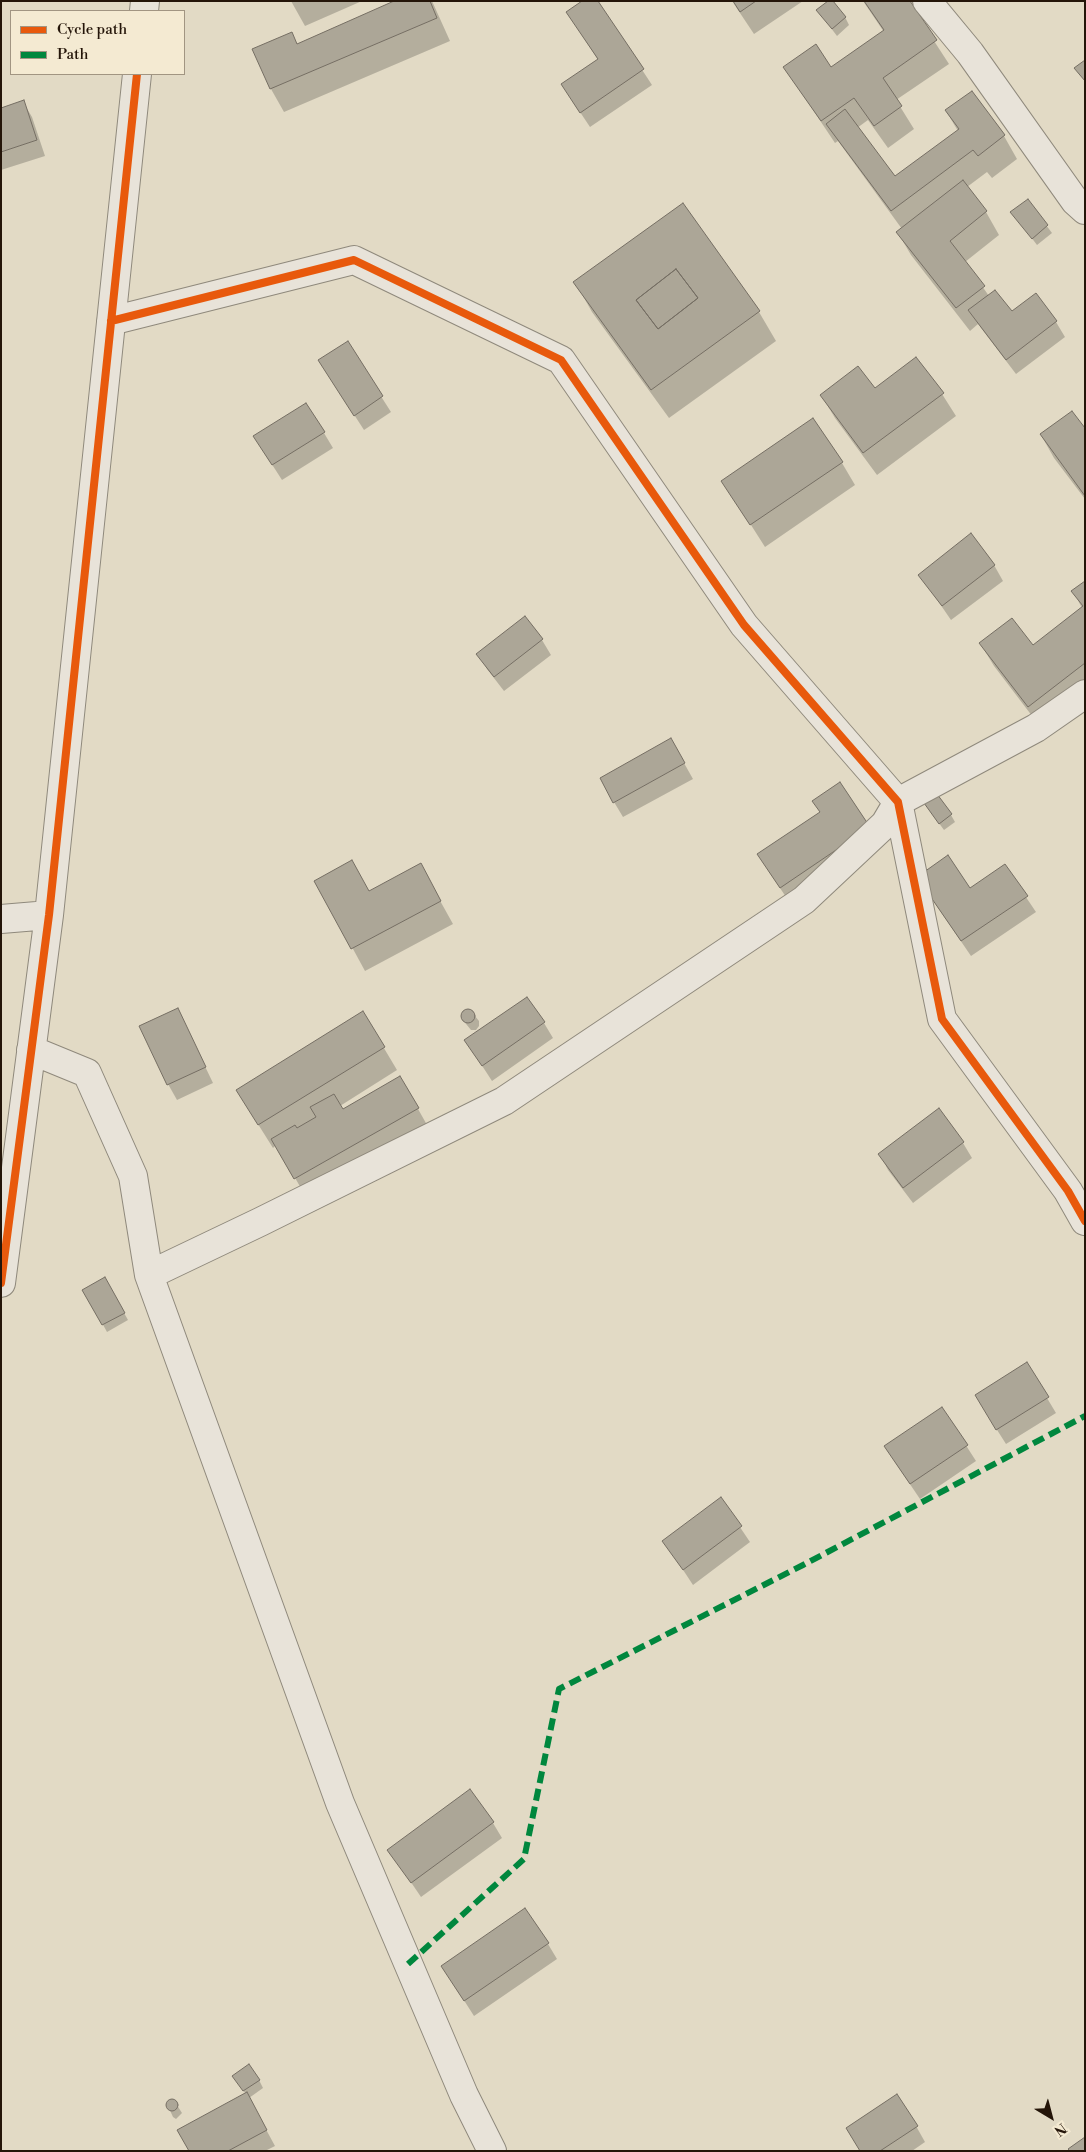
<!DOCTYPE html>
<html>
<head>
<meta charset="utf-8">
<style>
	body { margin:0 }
	#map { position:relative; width:1086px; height:2152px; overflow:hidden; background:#e2dac5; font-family:"Libre Bodoni",serif }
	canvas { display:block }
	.frame { position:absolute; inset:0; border:2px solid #241509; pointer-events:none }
	.legend { position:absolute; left:10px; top:10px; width:175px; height:65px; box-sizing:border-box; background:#f4ead2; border:1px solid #a19582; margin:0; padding:6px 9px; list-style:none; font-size:15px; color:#241509 }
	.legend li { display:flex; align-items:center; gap:10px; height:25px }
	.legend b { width:25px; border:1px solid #a19582 }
	.north { position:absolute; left:1026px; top:2092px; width:50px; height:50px; -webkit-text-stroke:4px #f4ead2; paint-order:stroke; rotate:143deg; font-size:14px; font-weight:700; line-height:20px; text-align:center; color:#241509 }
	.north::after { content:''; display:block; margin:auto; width:18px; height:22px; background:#241509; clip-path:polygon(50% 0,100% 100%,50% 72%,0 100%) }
</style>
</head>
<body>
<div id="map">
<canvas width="1086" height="2152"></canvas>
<div class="frame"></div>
<ul class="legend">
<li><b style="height:6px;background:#e8590c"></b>Cycle path</li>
<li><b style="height:6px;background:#00873e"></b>Path</li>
</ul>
<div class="north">N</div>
</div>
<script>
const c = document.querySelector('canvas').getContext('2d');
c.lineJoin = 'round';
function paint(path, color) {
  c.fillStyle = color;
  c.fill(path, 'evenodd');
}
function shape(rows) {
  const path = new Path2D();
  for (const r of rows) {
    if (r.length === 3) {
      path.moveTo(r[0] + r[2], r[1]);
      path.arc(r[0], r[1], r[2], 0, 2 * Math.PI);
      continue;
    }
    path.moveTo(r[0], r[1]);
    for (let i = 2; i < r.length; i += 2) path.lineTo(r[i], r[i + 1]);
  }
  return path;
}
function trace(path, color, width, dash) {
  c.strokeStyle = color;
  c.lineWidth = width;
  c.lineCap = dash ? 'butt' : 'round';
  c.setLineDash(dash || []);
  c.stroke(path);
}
const shadow = shape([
	[291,1,362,1,305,26],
	[396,1,432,1,450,41,284,112,271,89,254,50,291,33,298,45],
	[597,1,652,85,590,127,572,100,598,60,568,13],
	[732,1,803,1,754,34],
	[863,1,908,1,949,64,896,100,914,129,888,148,868,120,857,128,895,178,958,131,946,111,1004,136,1017,159,992,178,987,172,967,187,986,212,999,235,965,262,989,296,1011,313,1056,322,1065,337,1016,374,978,324,970,331,911,255,898,233,902,229,838,141,835,143,785,68,831,69,884,32],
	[818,11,845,17,849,25,837,36],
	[23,102,32,117,45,156,1,170,1,109],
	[1028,201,1052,233,1037,245,1012,212],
	[575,282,759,312,776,341,669,418,592,312],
	[347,343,391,412,364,430,329,376],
	[874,390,942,394,956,416,877,475,835,418,821,395],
	[1085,430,1085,499,1054,458,1041,435],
	[324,433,333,448,282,480,264,452],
	[842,463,855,485,765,547,723,481],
	[994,565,1003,581,951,620,920,575],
	[1085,582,1085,696,1042,729,994,666,980,643,1032,647,1082,608,1073,591],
	[542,640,551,655,504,691,487,669,478,654],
	[671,740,693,779,623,817,614,802],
	[930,811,951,815,955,822,944,830],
	[869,828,790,903,768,870],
	[1005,866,1036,912,971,956,928,893,970,890],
	[316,881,369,892,433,888,453,924,365,971],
	[178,1010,213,1083,177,1100,168,1084],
	[466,1010,470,1010,479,1021,479,1026,476,1030,471,1030,462,1019,462,1014],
	[363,1013,397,1070,340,1106,342,1110,400,1077,431,1132,309,1202,276,1145,273,1148,251,1113],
	[544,1023,553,1038,492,1081,466,1041],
	[963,1143,972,1158,913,1203,888,1170,880,1154],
	[105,1279,128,1320,107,1332,84,1290],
	[1047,1398,1056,1413,1006,1444,985,1411],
	[942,1408,976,1461,920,1499,895,1462],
	[721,1499,750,1542,693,1585,664,1541],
	[493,1823,502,1838,421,1897,389,1850],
	[548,1944,557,1959,474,2016,442,1966],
	[259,2080,263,2088,249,2098,275,2146,265,2151,191,2151,246,2094,238,2084],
	[172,2100,175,2102,182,2113,176,2119,173,2117,167,2104],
	[916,2126,925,2142,912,2151,861,2151]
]);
const building = shape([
	[430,1,437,18,270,89,252,49,292,32,297,44,394,1,430,1],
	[582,1,598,1,644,69,580,113,561,84,598,59,566,12,582,1],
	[733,1,756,1,740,12,733,1],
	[828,1,833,1,846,17,832,29,816,10,828,1],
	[864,1,910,1,937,40,883,78,902,106,874,126,854,98,821,121,783,67,816,44,831,67,884,30,864,1],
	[1085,60,1085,81,1074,68,1085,60],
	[972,91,1005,135,978,156,973,150,891,211,826,124,845,109,895,176,959,129,945,110,972,91],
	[24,100,37,140,1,152,1,108,24,100],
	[963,180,987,211,950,241,985,286,956,308,896,232,963,180],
	[1028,199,1048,225,1032,239,1010,212,1028,199],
	[683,203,760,311,651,390,573,282,683,203],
	[676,269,698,298,658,329,636,300,676,269],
	[676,269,698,298,658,329,636,300,676,269],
	[995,290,1012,311,1036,293,1057,321,1006,360,968,310,995,290],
	[348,341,383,396,354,416,318,360,348,341],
	[916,357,944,393,863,453,820,395,858,366,875,388,916,357],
	[306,403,325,432,272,465,253,436,306,403],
	[1072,411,1085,428,1085,496,1040,434,1072,411],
	[813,418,843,462,750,525,721,481,813,418],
	[971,533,995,565,942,606,918,575,971,533],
	[1085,581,1085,663,1028,707,979,643,1012,618,1033,645,1083,606,1071,591,1085,581],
	[525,616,543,639,494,677,476,654,525,616],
	[671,738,685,763,613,803,600,778,671,738],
	[840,782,870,827,780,888,757,854,820,812,812,801,840,782],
	[937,794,952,814,939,824,924,803,937,794],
	[948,855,970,888,1005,864,1028,896,961,941,917,877,948,855],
	[352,860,369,891,421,863,441,901,351,949,314,881,352,860],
	[527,997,545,1022,482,1066,464,1040,527,997],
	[178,1008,206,1067,167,1085,139,1026,178,1008],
	[468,1016,7],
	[363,1011,385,1047,258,1125,236,1090,363,1011],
	[400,1076,419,1108,294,1179,271,1139,295,1125,297,1128,316,1117,310,1107,334,1094,343,1109,400,1076],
	[939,1108,964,1142,903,1188,878,1154,939,1108],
	[105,1277,125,1313,102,1325,82,1290,105,1277],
	[1027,1362,1049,1397,996,1430,975,1395,1027,1362],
	[942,1407,968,1445,910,1484,884,1446,942,1407],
	[721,1497,742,1526,683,1570,662,1541,721,1497],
	[470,1789,494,1822,411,1883,387,1850,470,1789],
	[525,1908,549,1943,464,2001,441,1966,525,1908],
	[249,2064,260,2080,243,2091,232,2076,249,2064],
	[247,2092,267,2130,228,2151,189,2151,177,2130,247,2092],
	[897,2094,918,2126,880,2151,860,2151,846,2128,897,2094],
	[172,2105,6],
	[1085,2137,1085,2151,1070,2151,1068,2149,1085,2137]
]);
const street = shape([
	[927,1,970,53,1075,201,1085,210],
	[144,11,145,1],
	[111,321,354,260,561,360,744,625,898,802,942,1019,1068,1191,1085,1221],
	[1,919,49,915],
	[31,1050,87,1073,133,1176,149,1275,340,1803,464,2095,492,2151],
	[149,1275,260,1222,504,1101,804,900,885,824,898,802,1036,728,1085,694],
	[1,1283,49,915,137,74]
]);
const quiet = shape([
	[408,1964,524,1859,559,1689,803,1565,1085,1416]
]);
const cycleway = shape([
	[111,321,354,260,561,360,744,625,898,802,942,1019,1068,1191,1085,1221],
	[1,1283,49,915,137,74]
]);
paint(shadow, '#0003');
paint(building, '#aca697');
trace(building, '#756e63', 1);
trace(street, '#8f897c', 30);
trace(street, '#e8e3d9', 28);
trace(quiet, '#00873e', 6, [12, 6]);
trace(cycleway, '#e8590c', 8);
</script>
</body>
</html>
